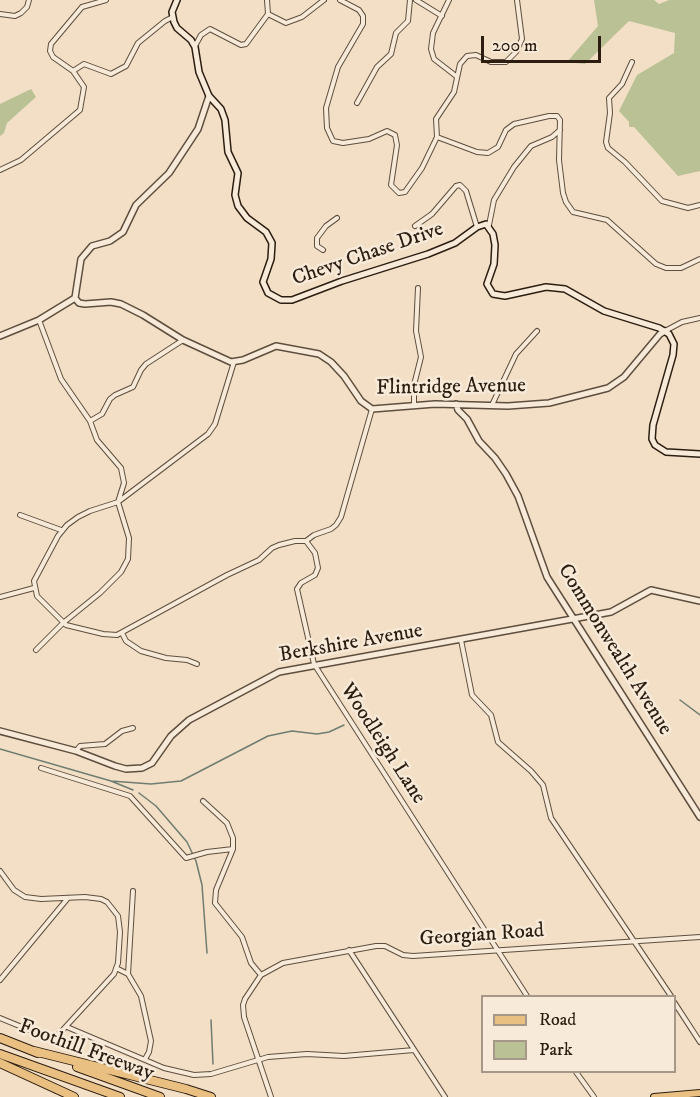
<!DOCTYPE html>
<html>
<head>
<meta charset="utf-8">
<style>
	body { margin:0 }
	#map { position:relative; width:700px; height:1097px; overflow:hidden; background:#f2dfc5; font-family:"IM FELL DW Pica",serif }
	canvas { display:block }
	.legend { position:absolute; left:481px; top:995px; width:195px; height:78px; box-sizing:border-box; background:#f7ead9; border:2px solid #a69889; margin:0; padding:8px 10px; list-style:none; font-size:18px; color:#2c1d11 }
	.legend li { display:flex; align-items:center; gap:12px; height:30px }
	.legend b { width:30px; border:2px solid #a69889 }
	.scale { position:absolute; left:481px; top:36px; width:120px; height:27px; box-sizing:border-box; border:3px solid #2c1d11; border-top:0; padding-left:8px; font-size:18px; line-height:21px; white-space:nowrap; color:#2c1d11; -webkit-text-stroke:4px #f7ead9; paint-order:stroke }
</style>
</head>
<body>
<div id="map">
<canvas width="700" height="1097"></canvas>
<ul class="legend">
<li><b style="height:8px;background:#e9c082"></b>Road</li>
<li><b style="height:16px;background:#bac295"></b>Park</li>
</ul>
<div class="scale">200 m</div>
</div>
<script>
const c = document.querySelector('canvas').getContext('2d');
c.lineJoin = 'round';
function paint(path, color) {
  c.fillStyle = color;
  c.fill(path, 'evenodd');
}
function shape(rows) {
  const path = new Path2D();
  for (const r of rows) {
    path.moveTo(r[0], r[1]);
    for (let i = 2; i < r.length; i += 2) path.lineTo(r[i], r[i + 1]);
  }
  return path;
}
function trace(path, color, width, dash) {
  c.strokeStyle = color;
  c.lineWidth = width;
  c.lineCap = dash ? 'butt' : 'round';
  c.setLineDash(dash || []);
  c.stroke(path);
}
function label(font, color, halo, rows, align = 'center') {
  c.font = font + ' "IM FELL DW Pica",serif';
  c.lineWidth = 5;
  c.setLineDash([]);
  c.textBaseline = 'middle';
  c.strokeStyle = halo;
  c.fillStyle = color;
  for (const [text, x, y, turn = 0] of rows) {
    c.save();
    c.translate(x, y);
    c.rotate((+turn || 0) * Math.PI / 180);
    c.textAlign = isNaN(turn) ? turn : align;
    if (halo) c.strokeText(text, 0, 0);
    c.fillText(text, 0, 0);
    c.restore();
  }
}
const green = shape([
	[594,0,654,0,659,4,669,0,700,0,700,171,678,176,634,127,629,127,629,122,619,111,637,75,674,53,675,33,629,21,585,64,567,62,598,26],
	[31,89,36,97,7,123,4,133,0,136,0,104]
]);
const stream = shape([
	[680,700,700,715],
	[0,749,111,781,133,790],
	[111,781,151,784,181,781,268,736,292,731,317,734,329,732,344,725],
	[139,793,156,806,187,842,196,861,202,885,207,953],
	[211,1020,213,1064]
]);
const minor = shape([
	[267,0,268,14],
	[340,0,359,10,363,16,363,24,338,67,326,108,327,128,333,141,343,143,369,139,387,131,395,135,397,145,391,185,399,193,405,192,422,168,437,137,436,119,454,92,460,64,467,56,476,55,491,62,506,62,516,52,522,39,517,0],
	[416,0,442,16],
	[449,0,433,33,431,49,434,59,456,76],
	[0,14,15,16,21,13,27,7,29,0],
	[195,46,201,35,210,29,241,45,246,44,268,14,286,23,302,17,324,0],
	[632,62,622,84,609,98,610,113,606,142,608,148,625,162,662,201,688,208,700,205],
	[73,71,84,64,111,74,126,66,138,43,165,21,173,17],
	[357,103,377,67,391,54,396,33,408,21,410,0],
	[437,137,477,152,488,153,498,147,506,130,514,124,549,116,557,116,560,120,559,160,563,193,566,202,573,212,607,220,656,264,666,268,681,268,700,259],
	[0,170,21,160,80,110,84,87,73,71,53,57,50,51,51,44,82,7,106,0],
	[489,225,494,200,514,167,531,146,552,137,560,130],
	[415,226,432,214,456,186,460,185,466,191,477,227],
	[323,250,317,246,317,238,326,226,337,218],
	[665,331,682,322,700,318],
	[234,362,215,424,208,434,118,502,90,511,78,517,67,525,58,536,34,581,37,596,66,625,103,634,117,635,227,575,259,560,272,548,279,545,295,541,306,541],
	[414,405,414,385,421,357,416,331,418,288],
	[492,405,516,354,537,331],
	[372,409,341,517,336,525,331,529,314,535,306,541,315,553,318,568,315,575,301,583,297,589,314,664,527,996],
	[90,421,102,414,110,399,115,395,133,387,141,370,146,364,183,340],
	[20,515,61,530],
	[0,597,34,588],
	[122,633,126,641,141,651,166,658,187,660,197,664],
	[461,640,472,695,491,715,498,742,531,771,543,785,551,818,671,996],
	[36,650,63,623,100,593,121,572,128,559,129,538,118,502,124,483,121,468,97,440,90,421,61,379,39,320],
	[76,751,80,746,105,744,122,731,133,728],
	[41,768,130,796,186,858,207,852,233,849],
	[203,801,227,823,233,838,233,849,216,890,215,903,242,937,251,963,261,975],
	[0,871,14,890,25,897,41,899,85,897,101,899,107,902,118,916,120,932,118,963,114,974,59,1034,50,1037,39,1034,0,1018],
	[133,891,128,974,141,996,151,1041,149,1052,145,1059],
	[349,950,445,1097],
	[116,968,128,974],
	[0,980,68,898],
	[674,1002,700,1042],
	[67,1027,164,1068,194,1075,211,1074,268,1057,307,1054,344,1056,414,1050],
	[576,1072,594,1097],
	[271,1097,244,1017,243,1005,245,999,261,975,283,963,376,946,385,946,403,955,413,956,700,937]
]);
const tertiary = shape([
	[75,298,79,303,85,304,111,302,121,304,143,315,183,340,231,362,243,360,276,346,319,354,331,362,344,376,361,401,372,409,435,404,508,406,549,403,608,388,624,377,660,334,665,331],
	[0,336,39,320,75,298,81,259,92,246,110,241,123,232,136,205,169,173,198,129,209,96],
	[456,404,458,410,467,419,479,441,495,458,506,474,518,496,547,577,700,817],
	[0,731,76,751,115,766,126,769,142,768,152,763,171,736,189,720,279,672,611,612,651,590,700,601]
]);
const secondary = shape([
	[177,0,172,12,174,22,177,28,191,40,195,47,199,72,209,96,221,109,225,120,228,152,238,173,235,195,238,206,247,218,266,232,272,243,271,259,263,282,268,293,281,300,292,300,342,281,428,254,455,243,477,227,486,224,493,234,495,245,494,264,487,284,493,294,505,296,546,287,565,289,604,311,659,328,669,334,674,344,673,355,653,425,652,439,655,445,666,452,700,454]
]);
const primary = shape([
	[654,1097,700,1093]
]);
const motorway = shape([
	[0,1038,38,1053],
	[34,1051,186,1089,211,1097],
	[0,1054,120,1097],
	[0,1063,74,1097],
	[77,1067,160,1097]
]);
const streetNames = [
	["Chevy Chase Drive",368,255,-19],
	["Flintridge Avenue",451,388,-1],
	["Berkshire Avenue",351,644,-10],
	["Commonwealth Avenue",614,650,58],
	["Woodleigh Lane",382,744,57],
	["Georgian Road",482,936,-4],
	["Foothill Freeway",86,1051,20]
];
paint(green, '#bac295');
trace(stream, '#6f7d71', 1.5);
trace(minor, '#5e4e3e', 6);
trace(tertiary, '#5e4e3e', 8);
trace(secondary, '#2c1d11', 8);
trace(primary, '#2c1d11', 8);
trace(motorway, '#2c1d11', 10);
trace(minor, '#f7ead9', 4);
trace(tertiary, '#f7ead9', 5);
trace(secondary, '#f7ead9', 5);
trace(primary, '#e9c082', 6);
trace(motorway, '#e9c082', 8);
label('21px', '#2c1d11', '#f7ead9', streetNames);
</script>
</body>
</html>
